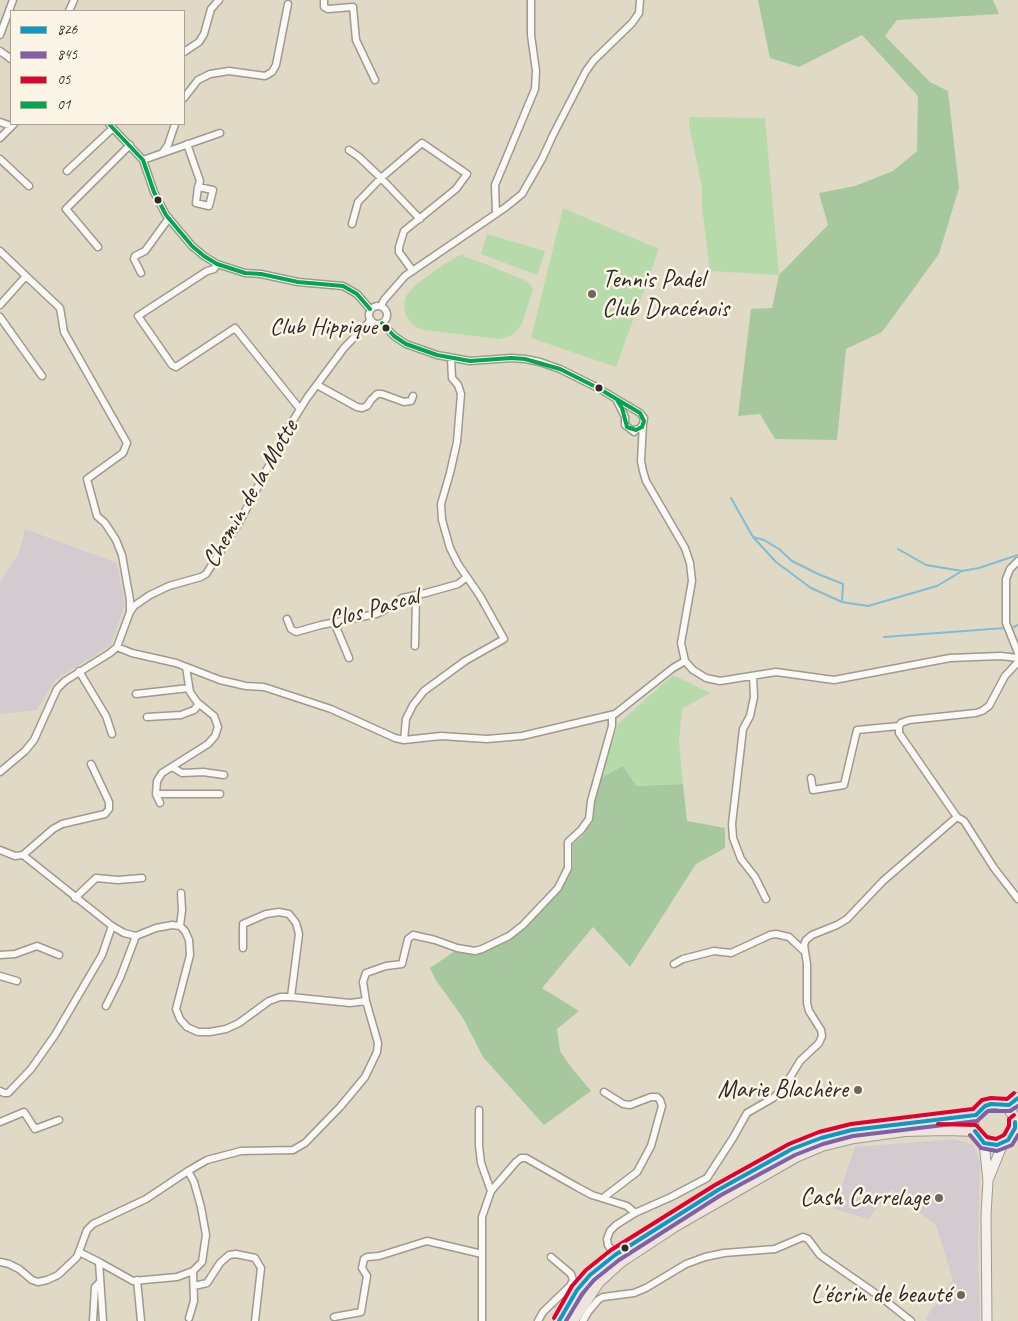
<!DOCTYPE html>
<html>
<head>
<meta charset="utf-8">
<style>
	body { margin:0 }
	#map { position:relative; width:1018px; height:1321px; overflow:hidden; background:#e0d9c6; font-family:Caveat,sans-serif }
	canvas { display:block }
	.legend { position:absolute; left:10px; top:10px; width:175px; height:115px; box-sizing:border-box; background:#fcf5e5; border:1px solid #a8a49b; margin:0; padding:6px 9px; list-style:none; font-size:15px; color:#2b2b2b }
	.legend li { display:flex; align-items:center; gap:10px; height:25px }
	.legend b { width:25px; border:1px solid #a8a49b }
</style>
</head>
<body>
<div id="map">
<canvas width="1018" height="1321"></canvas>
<ul class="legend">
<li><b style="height:6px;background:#099bc7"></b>826</li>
<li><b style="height:6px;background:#825fa8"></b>845</li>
<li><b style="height:6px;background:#e4002b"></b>05</li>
<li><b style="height:6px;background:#00a651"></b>01</li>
</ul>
</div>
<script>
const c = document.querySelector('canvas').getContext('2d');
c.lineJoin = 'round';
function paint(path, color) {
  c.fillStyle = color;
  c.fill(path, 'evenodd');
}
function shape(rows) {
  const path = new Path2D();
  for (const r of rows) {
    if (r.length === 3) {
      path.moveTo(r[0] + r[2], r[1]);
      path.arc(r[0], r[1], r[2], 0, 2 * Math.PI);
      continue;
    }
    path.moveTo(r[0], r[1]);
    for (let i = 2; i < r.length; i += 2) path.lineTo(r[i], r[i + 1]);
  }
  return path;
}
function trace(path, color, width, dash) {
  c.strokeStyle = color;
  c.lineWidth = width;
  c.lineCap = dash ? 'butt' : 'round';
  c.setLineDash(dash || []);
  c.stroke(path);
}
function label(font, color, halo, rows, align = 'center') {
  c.font = font + ' Caveat,sans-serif';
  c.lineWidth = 5;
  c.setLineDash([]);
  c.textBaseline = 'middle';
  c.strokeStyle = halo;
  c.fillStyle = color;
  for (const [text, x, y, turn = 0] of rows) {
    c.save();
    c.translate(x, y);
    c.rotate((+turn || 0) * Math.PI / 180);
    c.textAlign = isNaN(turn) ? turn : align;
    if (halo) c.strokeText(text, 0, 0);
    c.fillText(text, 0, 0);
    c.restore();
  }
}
const industrial = shape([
	[25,529,117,563,125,604,111,645,55,680,37,710,0,714,0,582,19,553],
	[954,1139,973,1145,980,1162,978,1247,980,1321,928,1321,925,1319,953,1280,936,1225,891,1190,869,1219,834,1209,855,1147]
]);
const green = shape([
	[690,117,765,118,779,275,710,271,702,207,702,187,689,125],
	[563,208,659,249,616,367,531,338],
	[487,234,545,251,537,275,481,254],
	[462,254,465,257,480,262,527,281,531,286,533,290,523,321,518,330,510,336,499,339,425,330,416,327,410,322,405,313,404,305,406,296,415,285,446,263],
	[673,675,710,693,682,709,679,741,683,784,636,786,601,778,618,724]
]);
const forest = shape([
	[758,0,993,0,999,14,897,20,885,36,930,82,948,91,959,188,939,254,882,332,846,349,837,440,775,439,760,414,738,416,751,309,772,308,779,275,828,225,819,193,855,186,893,171,917,151,918,96,862,35,799,67,770,58],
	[623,766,636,786,683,784,687,821,725,828,725,848,696,864,630,967,593,927,542,988,579,1011,557,1029,560,1051,571,1067,591,1091,544,1125,483,1057,463,1018,435,979,430,968,455,951,480,953,524,927,560,892,573,867,573,844,581,837,593,822,595,801,601,778]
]);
const stream = shape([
	[731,498,753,537,776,562,811,588,842,602,868,606,937,586,962,571],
	[753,537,764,540,779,549,792,561,818,574,843,584,842,601],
	[898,549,926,565,962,571,979,568,1018,555],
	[1012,628,1018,625],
	[884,637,1005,628]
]);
const minor = shape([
	[324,0,324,7,328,9,353,7,356,40,375,80],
	[69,11,74,0],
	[0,35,13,0],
	[0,51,11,59],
	[184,52,199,42,204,34,211,9,219,0],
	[184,98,198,80,210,74,229,71,265,76,272,72,276,65,288,4],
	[0,122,11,126],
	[109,124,143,160,154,192,166,215,192,246,204,256,217,264,245,273,261,274,298,282,343,286,357,294,370,309],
	[0,138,14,124],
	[187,144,200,181,198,187,196,203,209,206,213,190,198,187],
	[349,150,359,157,381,178,420,219],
	[163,152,168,145,175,124],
	[0,159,29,186],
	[143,160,220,133],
	[67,171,113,128],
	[496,214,495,185,535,89,536,71,531,35,531,0],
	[352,224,358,202,381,178,422,143,467,174,456,189,404,231,399,247,399,252,412,270],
	[98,247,66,209,130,145],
	[0,251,26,276,0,305],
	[217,264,214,269,207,271,138,316,172,365,176,367,235,328,300,409],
	[141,273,134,259,135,256,145,251,169,218],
	[26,276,60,308,64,332,127,443,123,453,87,479,97,516,105,523,116,540,122,555,130,600,130,611],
	[381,306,384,300,405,276,506,207,522,194,542,159,553,135,586,71,594,60,632,23,639,13,640,0],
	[378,315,9],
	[0,317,42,376],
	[382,323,394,336,406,344,437,355,470,361,511,358,525,359,540,362,560,369,598,388,640,413,644,418,643,424,639,429,633,430],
	[317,385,357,407,362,408,367,406,371,400,377,394,382,394,404,402,411,401,413,396],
	[617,401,625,417,625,425,634,432],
	[643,424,641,461,643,471,646,481,685,548,690,563,692,581,681,643,685,661,693,670,706,678,720,681,776,672,834,680,950,658,1001,656,1018,658],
	[1018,561,1010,569,1006,579,1006,623,1018,653],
	[287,619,291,629,296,632,321,625,376,614,383,611,402,598,426,593,458,584,467,577],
	[334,622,349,658],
	[415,646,416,596],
	[117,647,132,653,176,663,220,680,246,686,264,687,331,709,395,738,404,740,441,736,487,739,522,736,615,714,673,668,685,661],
	[79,671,106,716,112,734],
	[753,676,754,697,750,716,743,729,732,824,733,838,741,859,755,877,766,899],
	[136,694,189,688],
	[147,717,181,715,194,710,199,704],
	[404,740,406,719,413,705,424,691,465,661,504,639,480,596,458,564,450,548,442,520,441,504,450,473,457,442,461,394,458,385,452,378,451,359],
	[172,767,182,773,203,772,224,775],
	[0,772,25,751,34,740,57,689,65,681,110,653,117,647,130,612,134,606,150,595,169,586,201,577,206,574,240,521,289,427,307,398,344,348,371,320],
	[811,778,813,790,844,785,857,730,899,726],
	[156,794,220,794],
	[160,803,156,794,157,781,162,773,208,744,215,736,218,727,214,716,197,702,190,692,186,667],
	[957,817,964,821,994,868,1018,899],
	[0,850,15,856,23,855,112,926,124,933,136,936,156,928,172,925,180,926,185,931,189,940,190,955,176,1009,180,1019,187,1027,198,1032,210,1032,226,1029,239,1023,269,1001,280,997,291,997,350,1003,366,1001],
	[23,855,53,829,62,824,105,814,109,809,109,802,91,764],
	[75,898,96,878,118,880,142,878],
	[180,926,182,910,181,893],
	[243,948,243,924,266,914,279,912,289,914,296,923,299,934,291,997],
	[0,955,15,954,37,946,59,955],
	[674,964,683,959,714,951,731,953,770,935,776,934,789,937,805,952],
	[0,976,17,981],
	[106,1006,120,978,136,936],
	[0,1091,4,1093,8,1093,11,1090,31,1069,55,1035,102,955,112,926],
	[479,1110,479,1146,481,1163,491,1191,482,1217,482,1321],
	[0,1122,24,1112,35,1129,59,1120],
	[491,1191,516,1162,521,1158,526,1158,577,1187,592,1195,627,1206,635,1213],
	[603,1198,637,1172,651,1146,662,1106,660,1100,657,1097,651,1097,630,1105,623,1104,604,1092],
	[79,1252,99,1262,103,1321],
	[615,1255,608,1245,607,1239,610,1231,616,1225,635,1213,671,1197,707,1178,733,1138,747,1113,773,1098,783,1089,800,1061,819,1043,822,1036,821,1030,809,1011,807,1003,807,964,804,945,806,940,812,935,837,925,847,919,883,881,957,817,899,733,899,726,901,723,909,720,976,713,982,711,989,706,1005,676,1018,662],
	[0,1262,9,1264,19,1269,32,1280,38,1282,47,1280,58,1275,77,1257,87,1230,93,1224,146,1199,188,1171,207,1160,241,1151,293,1150,305,1143,340,1107,365,1077,377,1052,378,1043,366,1001,363,982,366,973,386,966,402,964,408,939,413,935,435,940,457,948,475,951,482,949,509,936,523,925,558,888,568,868,568,842,581,830,589,819,591,801,612,726,612,715],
	[99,1262,133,1281,177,1277,193,1271,202,1262,206,1235,201,1207,194,1182,188,1171],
	[137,1280,141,1321],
	[194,1286,207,1283,220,1263,229,1255,236,1254,255,1258,261,1268,255,1321],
	[334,1317,361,1312,367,1276,362,1268,364,1259,367,1257,379,1256,427,1241,482,1254],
	[189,1318,194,1301,193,1271],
	[93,1321,95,1287,100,1282],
	[538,1321,543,1312,570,1286,573,1280,571,1274,551,1257],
	[583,1321,588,1312,598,1300,603,1297,634,1293,646,1288,686,1264,705,1257,724,1253,775,1249,803,1237,808,1239,820,1255,882,1298,911,1321]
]);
const secondary = shape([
	[984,1143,988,1181,986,1215,987,1321],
	[989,1178,1003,1143]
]);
const primary = shape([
	[994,1124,21],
	[1003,1106,1009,1105,1018,1098],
	[559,1321,577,1290,590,1275,615,1255,718,1190,792,1149,821,1138,852,1130,976,1115],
	[573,1321,599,1282,621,1262,674,1227,796,1157,822,1146,854,1138,905,1131,946,1130,975,1131]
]);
const bus1 = shape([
	[976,1115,985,1106,991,1104,1009,1105,1018,1098],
	[975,1131,984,1143,997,1145,1008,1140,1015,1128,1015,1122],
	[559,1321,577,1290,590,1275,615,1255,718,1190,792,1149,821,1138,852,1130,976,1115]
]);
const bus2 = shape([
	[970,1135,981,1148,997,1151,1012,1145,1018,1135],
	[566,1321,582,1294,594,1280,619,1260,721,1195,795,1155,823,1144,853,1136,977,1121,988,1111,1010,1111,1018,1106]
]);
const bus3 = shape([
	[938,1124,976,1125,987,1137,996,1139,1004,1135,1009,1126,1009,1119,1014,1115],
	[554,1318,572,1286,586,1270,611,1250,715,1185,789,1144,819,1132,851,1124,973,1109,982,1100,991,1098,1007,1099,1014,1093]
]);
const bus4 = shape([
	[109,124,143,160,154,192,166,215,192,246,204,256,217,264,245,273,261,274,298,282,343,286,357,294,370,309],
	[382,323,394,336,406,344,437,355,470,361,511,358,525,359,560,369,598,388,640,413,644,421,642,427,636,430,627,427,622,408,617,400]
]);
const markers = [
	[158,200,4.5,"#2b2b2b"],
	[592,294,5,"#6a6861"],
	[386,328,4.5,"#2b2b2b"],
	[599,388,4.5,"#2b2b2b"],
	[858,1090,5,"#6a6861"],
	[939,1198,5,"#6a6861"],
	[625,1248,4.5,"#2b2b2b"],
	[961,1295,5,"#6a6861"]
];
const busNames = [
	["Club Hippique",377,328]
];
const poiNames = [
	["Tennis Padel",602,280,"left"],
	["Club Dracénois",602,309,"left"],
	["Marie Blachère",848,1090],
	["Cash Carrelage",929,1198],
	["L'écrin de beauté",951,1295]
];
const streetNames = [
	["Chemin de la Motte",251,494,-60],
	["Clos Pascal",374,609,-16]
];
paint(industrial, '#d3cbcf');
paint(green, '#b7daaa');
paint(forest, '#a7c89e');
trace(stream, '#82bcd2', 2);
trace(minor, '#9e9a90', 9);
trace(secondary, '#9e9a90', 11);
trace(primary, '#9e9a90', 12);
trace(minor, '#faf9f6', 6);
trace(secondary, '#f4f1ec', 9);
trace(primary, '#ede4db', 10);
trace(bus1, '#099bc7', 4);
trace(bus2, '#825fa8', 4);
trace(bus3, '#e4002b', 4);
trace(bus4, '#00a651', 4);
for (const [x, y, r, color] of markers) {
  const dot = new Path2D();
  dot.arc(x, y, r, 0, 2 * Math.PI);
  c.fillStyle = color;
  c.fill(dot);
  trace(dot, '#fcf5e5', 2);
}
label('24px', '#2b2b2b', '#fcf5e5', busNames, 'right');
label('25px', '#2b2b2b', '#fcf5e5', poiNames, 'right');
label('25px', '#2b2b2b', '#fcf5e5', streetNames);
</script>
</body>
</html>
